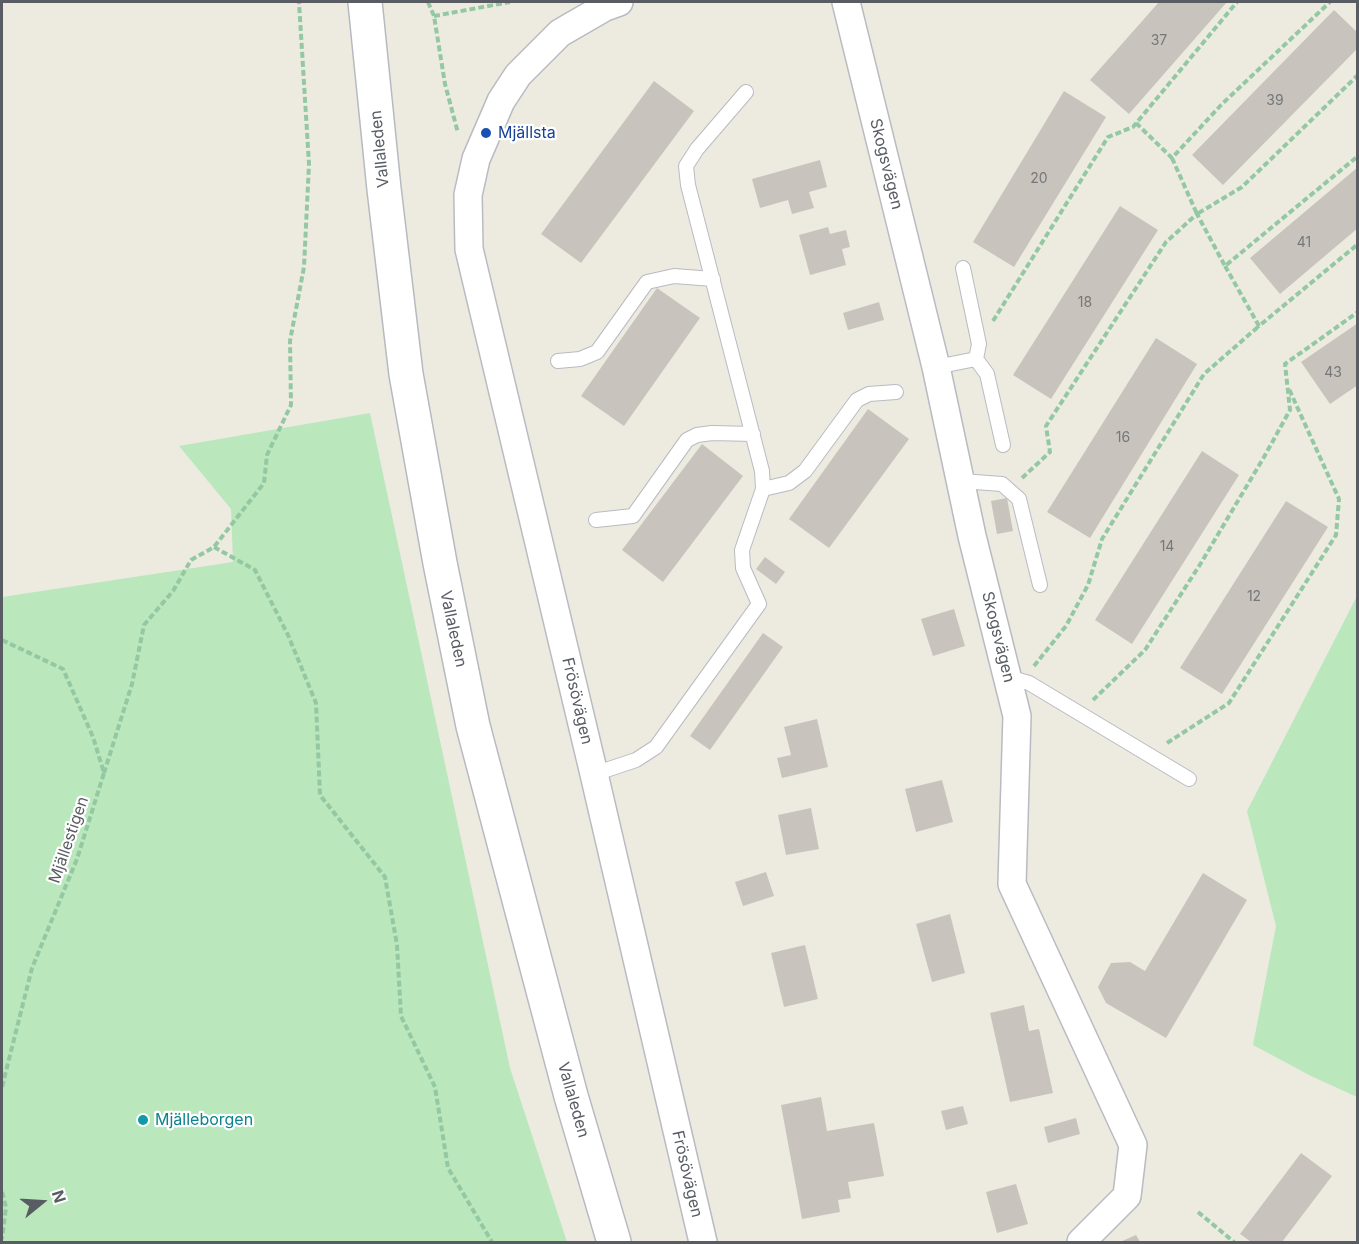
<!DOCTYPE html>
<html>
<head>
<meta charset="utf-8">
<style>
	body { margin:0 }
	#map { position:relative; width:1359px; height:1244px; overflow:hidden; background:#edebe0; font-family:Inter,sans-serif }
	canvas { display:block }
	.frame { position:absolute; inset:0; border:3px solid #595d63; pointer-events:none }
	.north { position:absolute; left:12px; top:1172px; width:60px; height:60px; -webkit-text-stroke:4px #fff; paint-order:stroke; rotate:72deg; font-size:16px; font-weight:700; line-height:24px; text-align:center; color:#595d63 }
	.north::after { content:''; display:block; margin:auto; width:21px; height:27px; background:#595d63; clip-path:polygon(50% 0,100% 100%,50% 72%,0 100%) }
</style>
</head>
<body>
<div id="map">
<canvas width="1359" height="1244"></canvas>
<div class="frame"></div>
<div class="north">N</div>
</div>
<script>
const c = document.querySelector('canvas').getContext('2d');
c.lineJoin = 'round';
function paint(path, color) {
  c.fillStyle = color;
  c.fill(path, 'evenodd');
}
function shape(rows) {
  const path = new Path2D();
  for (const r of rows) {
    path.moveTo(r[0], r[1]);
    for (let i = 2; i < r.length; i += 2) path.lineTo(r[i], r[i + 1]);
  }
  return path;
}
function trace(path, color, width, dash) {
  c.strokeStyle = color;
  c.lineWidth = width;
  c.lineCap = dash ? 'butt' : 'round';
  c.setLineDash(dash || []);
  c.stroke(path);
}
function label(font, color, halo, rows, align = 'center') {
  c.font = font + ' Inter,sans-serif';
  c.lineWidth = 4.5;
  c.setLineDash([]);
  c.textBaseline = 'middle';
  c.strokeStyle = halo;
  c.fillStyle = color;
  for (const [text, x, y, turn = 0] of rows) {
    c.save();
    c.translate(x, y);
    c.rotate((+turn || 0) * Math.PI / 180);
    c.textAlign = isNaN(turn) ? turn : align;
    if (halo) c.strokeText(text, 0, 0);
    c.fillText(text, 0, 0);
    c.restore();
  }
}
const green = shape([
	[370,413,510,1068,567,1242,2,1242,2,597,233,562,231,509,179,446],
	[1357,596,1357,1097,1311,1076,1253,1045,1276,926,1247,811]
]);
const building = shape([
	[1159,2,1227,2,1129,114,1090,80],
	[1334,10,1358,33,1358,48,1223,185,1192,155],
	[654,81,694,111,581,263,541,234],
	[1064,91,1106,117,1014,267,973,242],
	[820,160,827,187,809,192,814,208,792,214,788,200,760,208,752,179],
	[1358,167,1358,228,1280,294,1250,258],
	[1120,206,1158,230,1051,399,1013,375],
	[828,227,830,234,846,230,850,247,842,249,846,265,810,275,799,235],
	[657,288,700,318,624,426,581,396],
	[879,302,884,320,848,330,843,313],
	[1358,323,1358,385,1330,404,1301,362],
	[1156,338,1197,364,1090,538,1047,512],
	[868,409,909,439,829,548,789,519],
	[702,444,743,476,663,582,622,550],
	[1202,451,1239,475,1132,644,1095,620],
	[1007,498,1013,531,997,534,991,501],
	[1286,501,1328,527,1222,694,1180,668],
	[765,557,785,572,776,584,756,569],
	[954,609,965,646,933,656,921,619],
	[763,633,783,647,710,750,690,736],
	[817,719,828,767,782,778,777,758,791,755,784,727],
	[942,780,953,822,916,832,905,789],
	[811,808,819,849,786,855,778,815],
	[766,872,774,896,743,906,735,882],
	[1203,873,1247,900,1166,1038,1106,1003,1098,987,1111,963,1130,962,1145,971],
	[950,914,965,973,932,982,916,924],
	[805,945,818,999,784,1007,771,953],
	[1024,1005,1029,1031,1039,1029,1053,1093,1010,1102,990,1013],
	[821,1097,827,1131,874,1123,884,1176,848,1182,851,1198,838,1200,840,1212,802,1219,781,1105],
	[963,1106,968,1124,946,1130,941,1111],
	[1076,1118,1080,1134,1048,1143,1044,1127],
	[1301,1153,1332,1176,1282,1242,1251,1242,1240,1234],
	[1016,1184,1028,1224,997,1233,986,1192],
	[1136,1235,1140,1242,1120,1242]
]);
const path = shape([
	[428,2,434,16,445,84,458,133],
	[434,16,510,2],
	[1136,123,1172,158,1222,104,1330,2],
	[1172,158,1197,214,1242,187,1358,75],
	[1225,266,1259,326,1358,244],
	[993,321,1108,137,1133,127,1237,2],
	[1022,478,1050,452,1046,426,1166,242,1197,214,1225,266,1358,156],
	[214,547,255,570,288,635,316,703,320,795,385,877,397,945,401,1016,435,1087,448,1168,492,1242],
	[2,640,63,669,93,737,104,773,77,859,32,968,2,1087],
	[1034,666,1066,626,1088,585,1102,539,1204,374,1259,326],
	[1093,700,1145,650,1201,563,1264,457,1290,410,1285,364,1358,312],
	[1167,743,1229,703,1336,535,1339,499,1289,389],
	[104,773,132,684,144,625,173,591,191,560,214,547,264,483,267,455,291,405,290,341,304,267,309,164,299,2],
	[2,1192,6,1207,2,1239],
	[1198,1212,1234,1242]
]);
const service = shape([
	[963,268,979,344,976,359,987,374,1003,445],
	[558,361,580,359,597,352,647,282,674,276,713,279],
	[936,367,976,359],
	[961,481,1002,484,1019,499,1040,585],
	[763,489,789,483,805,471,857,400,869,394,896,392],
	[596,520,633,516,687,440,697,435,712,433,753,434],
	[1008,677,1029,683,1189,779],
	[594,774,636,760,656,747,759,604,743,568,742,550,763,489,762,471,688,185,686,166,697,149,746,92]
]);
const minor = shape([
	[619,2,605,7,560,33,518,75,501,101,476,159,468,195,469,249,594,774,703,1242],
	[846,2,936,367,972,536,1017,716,1012,884,1133,1145,1127,1196,1081,1242]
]);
const secondary = shape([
	[365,2,384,189,406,374,440,563,473,726,571,1096,614,1242]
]);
const markers = [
	[486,133,6,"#1a4fb4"],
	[143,1120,6,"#0f9aa8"]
];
const numberNames = [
	["37",1159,41],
	["39",1275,101],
	["20",1039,179],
	["41",1304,243],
	["18",1085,303],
	["43",1333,373],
	["16",1123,438],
	["14",1167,547],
	["12",1254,597]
];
const transitNames = [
	["Mjällsta",498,133]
];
const streetNames = [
	["Vallaleden",380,149,-96],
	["Skogsvägen",886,164,76],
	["Vallaleden",453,629,78],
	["Skogsvägen",998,637,76],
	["Frösövägen",577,701,77],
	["Mjällestigen",69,840,-71],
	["Vallaleden",573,1100,74],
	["Frösövägen",687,1174,77]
];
const cultureNames = [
	["Mjälleborgen",155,1120]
];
paint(green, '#bae7bb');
paint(building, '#c8c4bd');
trace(service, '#b8bbc1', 16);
trace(minor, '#b8bbc1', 30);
trace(secondary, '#b6bac0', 36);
trace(path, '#93c8a3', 4, [6, 3]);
trace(service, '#fff', 14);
trace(minor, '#fff', 27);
trace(secondary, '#fff', 33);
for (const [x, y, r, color] of markers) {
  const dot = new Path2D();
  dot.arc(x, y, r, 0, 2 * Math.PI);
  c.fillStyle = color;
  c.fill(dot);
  trace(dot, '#fff', 2);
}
label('14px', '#75777a', null, numberNames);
label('16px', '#164399', '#fff', transitNames, 'left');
label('16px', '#595d63', '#fff', streetNames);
label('16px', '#0d838f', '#fff', cultureNames, 'left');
</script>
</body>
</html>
